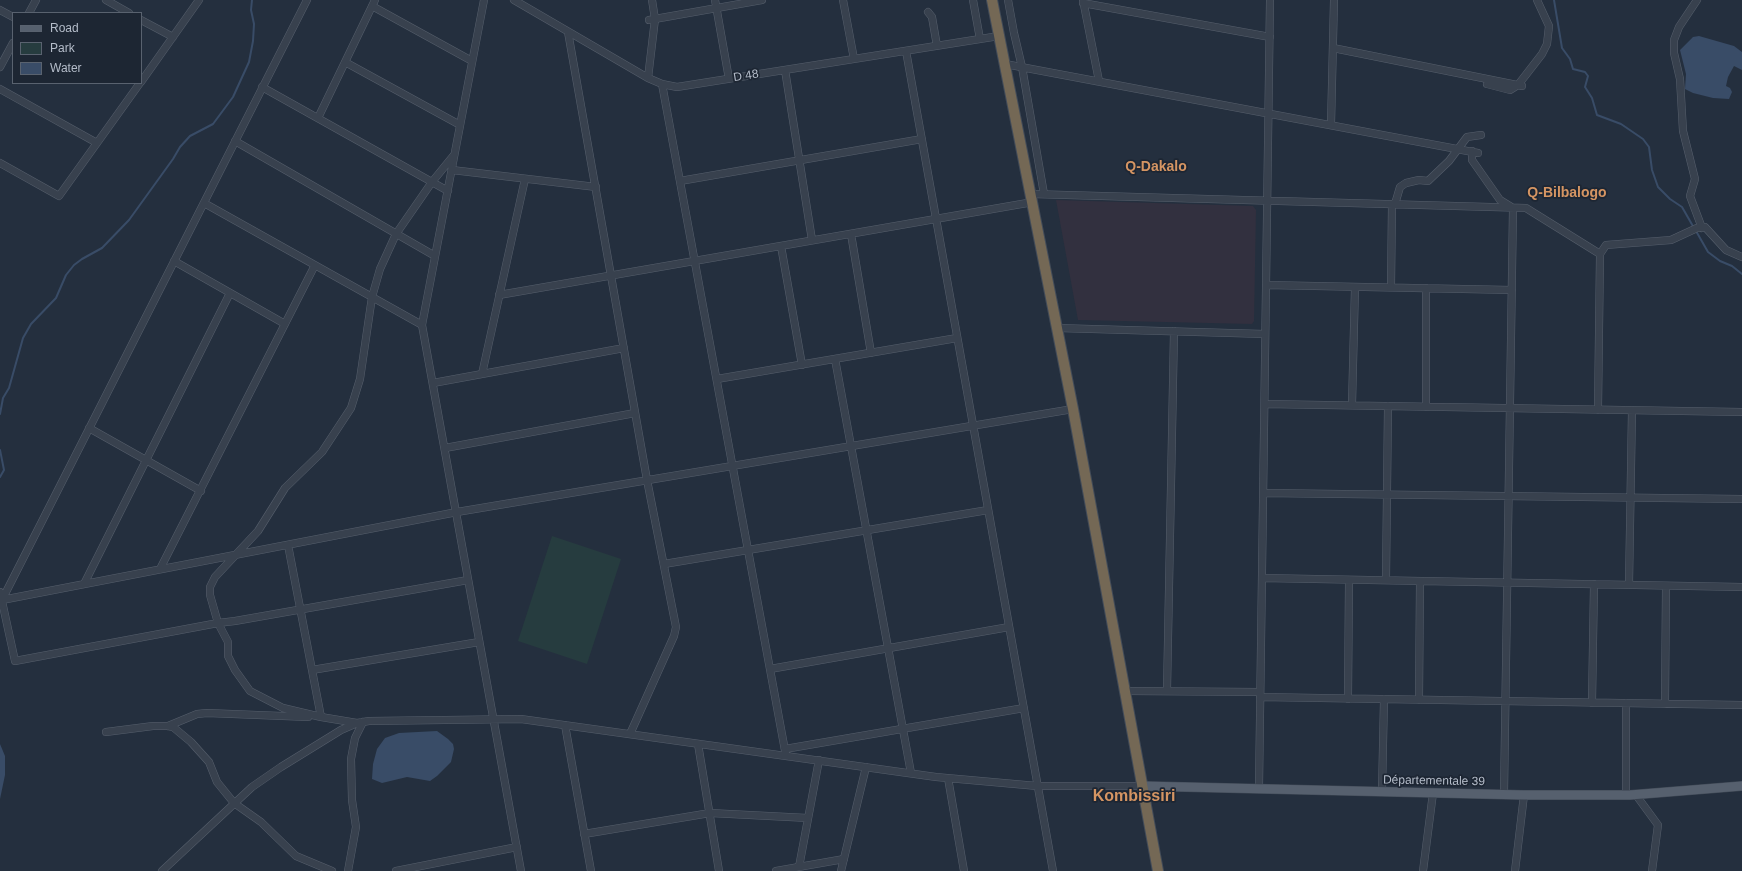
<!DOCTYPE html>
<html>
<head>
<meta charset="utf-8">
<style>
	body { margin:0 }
	#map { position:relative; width:1742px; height:871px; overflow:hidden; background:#242f3e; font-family:Arial,sans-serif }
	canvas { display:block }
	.legend { position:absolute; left:12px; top:12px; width:130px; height:72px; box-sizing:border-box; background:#1d2633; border:1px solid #59626f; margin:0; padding:5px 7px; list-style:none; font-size:12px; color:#b4bcc9 }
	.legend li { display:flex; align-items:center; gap:8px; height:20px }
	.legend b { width:20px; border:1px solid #59626f }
</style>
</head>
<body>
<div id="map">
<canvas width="1742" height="871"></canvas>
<ul class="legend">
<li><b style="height:5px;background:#56606e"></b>Road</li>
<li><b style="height:11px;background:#263c3f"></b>Park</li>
<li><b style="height:11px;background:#394c67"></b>Water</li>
</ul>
</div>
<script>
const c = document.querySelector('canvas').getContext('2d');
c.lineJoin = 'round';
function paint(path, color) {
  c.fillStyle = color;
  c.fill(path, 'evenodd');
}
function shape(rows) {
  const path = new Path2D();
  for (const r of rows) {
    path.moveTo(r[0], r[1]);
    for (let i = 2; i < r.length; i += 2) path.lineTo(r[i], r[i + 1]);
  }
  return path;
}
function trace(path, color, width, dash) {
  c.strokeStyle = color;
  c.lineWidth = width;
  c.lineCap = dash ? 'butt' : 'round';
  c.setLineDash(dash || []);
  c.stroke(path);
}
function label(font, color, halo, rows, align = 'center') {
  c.font = font + ' Arial,sans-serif';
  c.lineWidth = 3.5;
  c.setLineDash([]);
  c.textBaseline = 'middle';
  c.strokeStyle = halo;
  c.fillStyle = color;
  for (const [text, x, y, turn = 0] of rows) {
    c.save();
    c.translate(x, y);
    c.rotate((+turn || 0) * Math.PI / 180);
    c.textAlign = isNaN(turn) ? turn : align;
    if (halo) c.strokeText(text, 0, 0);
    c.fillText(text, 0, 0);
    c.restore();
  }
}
const medical = shape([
	[1056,200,1253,206,1256,210,1254,321,1252,324,1078,320]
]);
const green = shape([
	[552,536,621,559,587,664,518,641]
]);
const water = shape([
	[1699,36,1734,46,1742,52,1742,70,1734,66,1728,77,1726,86,1730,88,1732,92,1729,99,1713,98,1693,93,1685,89,1686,74,1680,50,1693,37],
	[437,731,448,739,453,744,454,749,451,762,437,776,430,781,407,777,382,783,372,779,373,764,377,749,385,738,399,733],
	[0,744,5,756,5,775,0,799]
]);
const stream = shape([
	[1554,0,1562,48,1570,59,1573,69,1585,72,1588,76,1585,87,1592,98,1597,115,1621,124,1643,139,1649,147,1652,170,1658,187,1670,199,1682,207,1694,228],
	[1696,231,1708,252,1720,261,1732,266,1742,274],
	[0,414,3,398,9,388,23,338,31,324,56,298,66,275,74,265,82,259,102,248,129,220,173,159,180,147,190,136,213,124,233,97,249,62,253,41,254,24,251,10,252,0],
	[0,450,4,470,0,477]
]);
const minor = shape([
	[106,0,129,13],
	[484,0,422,325,521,871],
	[514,0,648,78,662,84,677,87,999,36],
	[715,0,729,79],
	[843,0,854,59],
	[973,0,980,39],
	[1008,0,1014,33,1022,67,1044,194],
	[1083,0,1099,81],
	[1697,0,1679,27,1674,40,1674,53,1680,79,1683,131,1695,179,1690,196,1702,228],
	[1083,3,1270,37],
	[372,6,472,61],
	[0,10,13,17],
	[928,12,932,17,937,46],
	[29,13,36,0],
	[141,20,173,37],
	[649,20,762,0],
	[568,32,647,480,676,627,674,636,630,734],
	[1333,48,1522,86],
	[906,51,1053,871],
	[345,62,460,125],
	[1005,64,1478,153],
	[0,67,13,43],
	[785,70,812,240],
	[648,78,655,19,652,0],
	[141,82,199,0],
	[662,84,786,756],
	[1487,84,1510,90,1518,85,1542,54,1547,44,1549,26,1537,0],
	[262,87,448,191],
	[0,89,97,143],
	[318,118,375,0],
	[1331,125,1334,0],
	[235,141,435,256],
	[1472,151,1472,160,1500,200,1513,208,1504,794],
	[0,163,59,196,140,83],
	[452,170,596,187],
	[680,181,922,139],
	[1031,194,1526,208,1600,254],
	[204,203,422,325],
	[1395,204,1400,187,1406,183,1419,180,1428,181,1449,161,1467,137,1481,135],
	[851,234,871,353],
	[781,246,802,365],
	[174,261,285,324],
	[1266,285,1512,290],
	[1391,287,1392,204],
	[1426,288,1426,407],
	[499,295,1033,202],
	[1057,328,1265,334],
	[835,359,911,773],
	[482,374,525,179],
	[717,379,957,338],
	[433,383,624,348],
	[1265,404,1742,412],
	[1352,405,1355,287],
	[1598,410,1600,254,1606,245,1671,240,1697,228,1705,227,1726,250,1742,257],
	[89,428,201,491],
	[445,448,635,413],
	[1263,493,1742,499],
	[288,545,321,717,357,723],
	[664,564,988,510],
	[160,569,315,265],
	[1262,578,1742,587],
	[1386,580,1388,406],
	[84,584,230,293],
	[1629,585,1632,410],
	[0,592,15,661,218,623,235,621,468,580],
	[2,600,457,512,1073,409],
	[2,600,307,0],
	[770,669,1009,627],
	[312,670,479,642],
	[1126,691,1260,692],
	[1167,691,1174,331],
	[1260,697,1742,705],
	[1348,699,1349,580],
	[1419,700,1420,581],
	[1592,703,1594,584],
	[1626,703,1626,795],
	[1665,704,1666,586],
	[321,717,283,708,250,691,235,670,228,656,228,642,218,623,210,595,210,587,215,577,258,531,285,488,322,452,351,408,360,379,372,297,380,269,396,234,432,182,454,155],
	[565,725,591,871],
	[168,726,197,714,207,713,308,717],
	[106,732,153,726,168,726,173,727,191,742,209,762,217,782,234,803,261,822,296,856,332,871],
	[698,744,719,871],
	[785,749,1024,708],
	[948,778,964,871],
	[1259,789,1270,0],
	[1382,792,1384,699],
	[1636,795,1658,825,1652,871],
	[584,834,710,813,808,818],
	[799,867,819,760],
	[162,871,252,787,281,767,341,730,357,723,369,721,521,719,936,777,1037,786,1142,786],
	[348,871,356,827,352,800,351,759,355,738,363,722],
	[396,871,517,847],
	[776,871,844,859],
	[841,871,866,767],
	[1423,871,1433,793],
	[1515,871,1524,795]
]);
const major = shape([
	[1142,786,1524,795,1630,795,1742,786]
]);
const highway = shape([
	[992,0,1073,409,1158,871]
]);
const streetNames = [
	["D 48",746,76,-9],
	["Départementale 39",1434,781,1]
];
const quarterNames = [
	["Q-Dakalo",1156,167],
	["Q-Bilbalogo",1567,193]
];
const districtNames = [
	["Kombissiri",1134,797]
];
paint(medical, '#32303f');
paint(green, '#263c3f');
paint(water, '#394c67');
trace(stream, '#394c67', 2);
trace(minor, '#565f6c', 8);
trace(major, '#414a57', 10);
trace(highway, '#434c59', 12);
trace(minor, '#38414e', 7);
trace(major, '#56606e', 9);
trace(highway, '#746855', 10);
label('12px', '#b4bcc9', '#1d2633', streetNames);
label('bold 14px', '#d59563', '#1d2633', quarterNames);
label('bold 16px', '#d59563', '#1d2633', districtNames);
</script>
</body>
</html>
